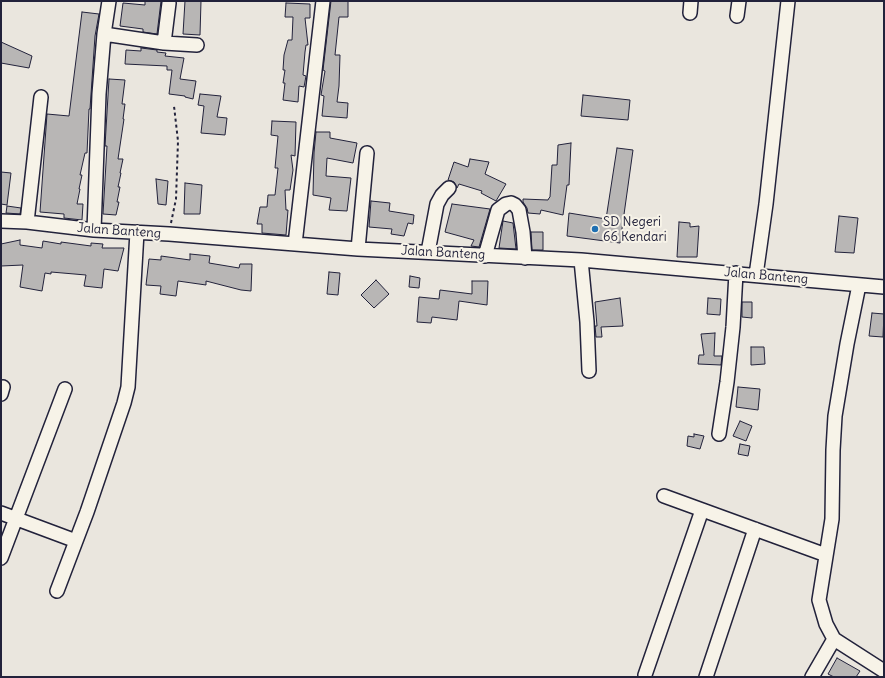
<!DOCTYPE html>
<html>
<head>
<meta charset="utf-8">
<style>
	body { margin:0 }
	#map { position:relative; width:885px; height:678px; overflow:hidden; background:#eae6de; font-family:Delius,sans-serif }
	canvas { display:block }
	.frame { position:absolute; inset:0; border:2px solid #22223b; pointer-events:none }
</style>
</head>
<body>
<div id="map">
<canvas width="885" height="678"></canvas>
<div class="frame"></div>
</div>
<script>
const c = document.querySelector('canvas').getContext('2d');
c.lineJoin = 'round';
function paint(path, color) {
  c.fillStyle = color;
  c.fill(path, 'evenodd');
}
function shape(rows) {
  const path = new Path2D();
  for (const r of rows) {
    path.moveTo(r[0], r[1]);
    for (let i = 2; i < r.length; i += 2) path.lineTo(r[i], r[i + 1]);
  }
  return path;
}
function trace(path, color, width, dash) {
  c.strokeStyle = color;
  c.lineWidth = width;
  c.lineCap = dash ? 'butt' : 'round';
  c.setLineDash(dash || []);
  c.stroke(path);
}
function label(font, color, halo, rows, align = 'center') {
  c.font = font + ' Delius,sans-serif';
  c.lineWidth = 4;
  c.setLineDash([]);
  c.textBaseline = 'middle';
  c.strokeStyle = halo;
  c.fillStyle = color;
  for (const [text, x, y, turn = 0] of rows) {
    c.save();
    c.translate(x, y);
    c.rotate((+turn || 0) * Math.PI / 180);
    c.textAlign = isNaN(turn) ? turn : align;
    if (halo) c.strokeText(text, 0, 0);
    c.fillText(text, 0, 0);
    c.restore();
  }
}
const building = shape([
	[145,1,161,1,157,34,143,32,143,29,120,26,123,3,145,5,145,1],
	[185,1,201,1,200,35,183,34,185,1],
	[331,1,348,1,348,17,339,17,335,55,340,55,339,86,337,102,348,103,347,118,322,116,324,96,321,95,325,71,323,70,331,1],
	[286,3,310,4,310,18,305,18,308,45,306,45,305,52,303,75,306,76,304,87,299,86,298,102,283,100,285,83,283,83,285,70,283,70,284,55,288,40,292,40,293,17,285,17,286,3],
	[82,12,99,14,95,36,90,109,89,109,87,153,85,153,80,175,82,175,79,189,80,189,77,204,83,204,82,220,64,218,64,214,40,212,47,114,69,116,82,12],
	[1,42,32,56,29,68,1,63,1,42],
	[141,48,157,50,157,52,166,53,165,56,184,58,180,79,196,81,193,99,185,97,185,96,169,94,172,70,167,70,167,66,125,64,126,50,141,51,141,48],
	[109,79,125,80,122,104,125,104,123,119,124,119,118,159,123,159,120,173,121,173,118,187,120,187,117,202,119,202,116,215,103,214,107,146,105,146,109,79],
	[200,94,221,96,217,117,227,118,225,135,201,133,204,106,198,105,200,94],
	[583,95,630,100,628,120,581,116,583,95],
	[272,121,296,122,295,156,291,155,293,170,290,190,285,190,286,210,288,210,286,235,262,233,262,224,257,224,260,207,267,207,268,195,275,195,278,168,275,168,278,136,271,135,272,121],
	[316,132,330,132,330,138,357,143,353,163,327,158,326,176,351,178,347,211,329,210,331,198,313,195,314,153,316,132],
	[571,143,569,185,567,185,563,215,541,210,540,214,528,213,527,208,523,202,523,199,548,200,549,198,550,197,552,165,557,165,558,145,571,143],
	[617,148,633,150,620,243,567,236,569,213,606,219,617,148],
	[470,159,489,162,485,174,506,184,496,201,481,193,482,191,459,184,457,188,454,182,448,180,454,162,468,167,470,159],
	[1,172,11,173,7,205,1,204,1,172],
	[156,179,168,181,166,205,158,204,156,179],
	[185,183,202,185,200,214,184,214,185,183],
	[371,201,390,203,389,211,414,215,413,224,408,223,404,236,391,234,392,229,369,227,371,201],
	[452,204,490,209,479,247,471,246,474,240,445,232,452,204],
	[7,206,21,208,20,214,6,213,7,206],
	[839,216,858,218,854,253,835,252,839,216],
	[503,221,513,223,516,249,499,248,503,221],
	[679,222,690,223,690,227,699,226,697,257,677,257,679,222],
	[531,232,543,232,543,250,532,250,531,232],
	[20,240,20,245,42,248,43,241,61,244,61,242,91,246,91,243,103,244,102,248,124,248,118,271,104,269,102,288,84,286,86,275,51,272,51,274,45,273,42,291,20,287,23,265,1,266,1,244,20,240],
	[190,254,210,256,209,263,239,268,240,264,252,264,251,291,241,290,206,281,206,285,178,281,176,296,160,294,161,286,146,285,149,259,161,260,161,256,190,260,190,254],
	[329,272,340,273,338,295,327,294,329,272],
	[410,276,420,278,419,288,409,287,410,276],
	[376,280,389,294,374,308,361,295,376,280],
	[472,281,488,281,487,305,459,301,457,320,432,317,431,323,417,322,419,297,439,299,440,290,472,294,472,281],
	[620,298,623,326,601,327,602,337,596,337,595,326,597,326,595,302,620,298],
	[708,298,721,299,720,315,707,314,708,298],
	[742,302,752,302,752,318,742,317,742,302],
	[872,313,884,314,883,337,869,336,872,313],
	[715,333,714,356,722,356,721,365,698,364,699,355,704,355,701,334,715,333],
	[751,347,764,347,765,364,751,365,751,347],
	[738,387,760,389,758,410,736,407,738,387],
	[740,421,752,426,746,441,733,436,740,421],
	[694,434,704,436,700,449,687,446,688,436,694,437,694,434],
	[740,444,750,446,748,456,738,454,740,444],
	[837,658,860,671,856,677,834,677,828,674,837,658]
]);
const path = shape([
	[171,223,176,199,178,141,174,106]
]);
const minor = shape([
	[690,13,691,1],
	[737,16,739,1],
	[104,34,164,43,197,45],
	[164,43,169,3],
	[1,221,27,222,94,230,169,234,358,249,581,260,884,287],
	[27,222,41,97],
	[94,230,99,94,104,34,109,1],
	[295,244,323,1],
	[358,249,367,153],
	[428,252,437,204,442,195,449,188],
	[485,256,498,210,506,204,511,203,515,205,519,210,523,232,525,258],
	[581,260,587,322,589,371],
	[756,275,766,204,788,1],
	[1,394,3,387],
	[719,434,727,382,733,327,736,273],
	[664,496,826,555],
	[1,513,76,541],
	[1,558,65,389],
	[57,591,87,512,124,403,128,387,137,232],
	[834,639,884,671],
	[645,675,702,510],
	[706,677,755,529],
	[812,677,834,639,826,624,819,600,832,519,833,450,835,416,847,344,859,285]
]);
const markers = [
	[595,229,4,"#1f6fb2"]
];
const poiNames = [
	["SD Negeri",603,222],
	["66 Kendari",603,237]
];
const streetNames = [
	["Jalan Banteng",119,231,4],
	["Jalan Banteng",443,253,3],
	["Jalan Banteng",766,276,5]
];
paint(building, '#b8b6b5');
trace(building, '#22223b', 1);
trace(minor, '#22223b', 16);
trace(path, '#22223b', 2, [3, 3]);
trace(minor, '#f7f3e8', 13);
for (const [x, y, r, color] of markers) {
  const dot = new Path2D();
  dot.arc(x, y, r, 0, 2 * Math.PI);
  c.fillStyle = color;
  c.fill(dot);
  trace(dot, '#f7f3e8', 1.5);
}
label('13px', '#22223b', '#f7f3e8', poiNames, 'left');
label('13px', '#22223b', '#f7f3e8', streetNames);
</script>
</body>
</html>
